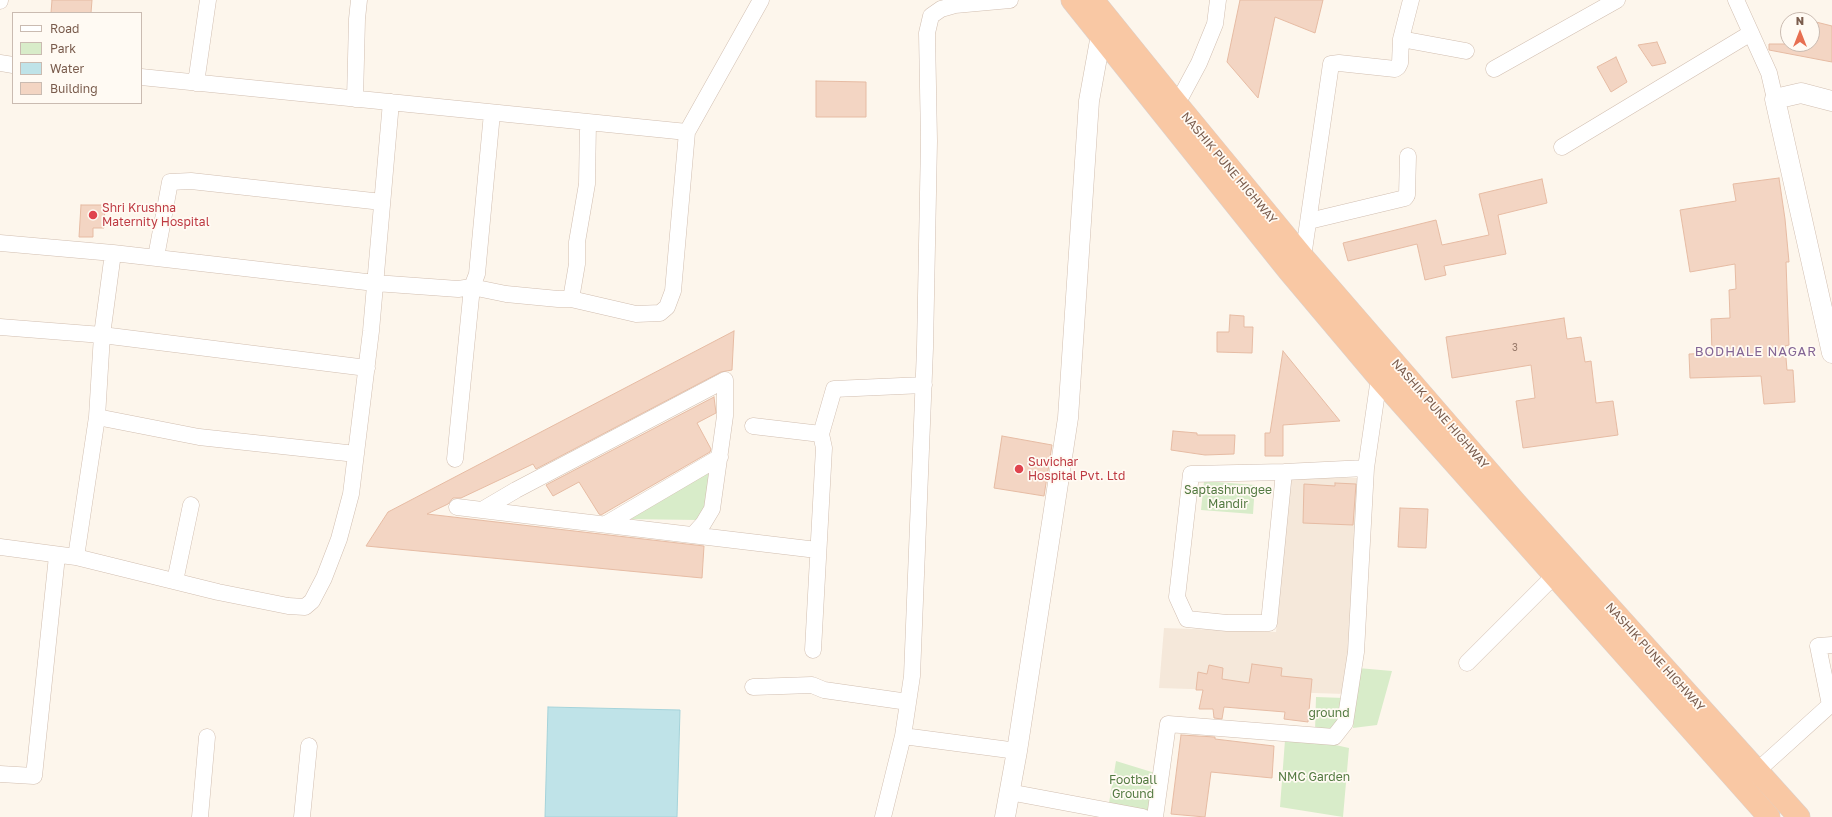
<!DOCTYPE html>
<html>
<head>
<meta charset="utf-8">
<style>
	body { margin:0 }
	#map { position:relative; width:1832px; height:817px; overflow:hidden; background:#fdf6ec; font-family:"Golos Text",sans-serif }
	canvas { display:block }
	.legend { position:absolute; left:12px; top:12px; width:130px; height:92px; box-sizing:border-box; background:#fffaf3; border:1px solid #cabbb1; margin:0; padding:5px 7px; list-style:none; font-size:12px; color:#7a5c4d }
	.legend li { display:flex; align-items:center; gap:8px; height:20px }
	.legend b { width:20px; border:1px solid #cabbb1 }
	.north { position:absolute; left:1780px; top:12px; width:40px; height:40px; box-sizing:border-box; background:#fffaf3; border:1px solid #cabbb1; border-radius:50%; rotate:0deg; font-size:11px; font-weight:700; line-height:16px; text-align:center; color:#7a5c4d }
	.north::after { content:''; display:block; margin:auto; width:14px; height:18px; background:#e76f51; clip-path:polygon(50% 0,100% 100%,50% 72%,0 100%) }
</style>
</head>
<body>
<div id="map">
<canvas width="1832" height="817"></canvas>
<ul class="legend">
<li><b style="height:5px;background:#fff"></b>Road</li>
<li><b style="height:11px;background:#d8ecc9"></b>Park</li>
<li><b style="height:11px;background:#bfe3e8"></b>Water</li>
<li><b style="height:11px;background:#f3d5c3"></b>Building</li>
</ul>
<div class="north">N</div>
</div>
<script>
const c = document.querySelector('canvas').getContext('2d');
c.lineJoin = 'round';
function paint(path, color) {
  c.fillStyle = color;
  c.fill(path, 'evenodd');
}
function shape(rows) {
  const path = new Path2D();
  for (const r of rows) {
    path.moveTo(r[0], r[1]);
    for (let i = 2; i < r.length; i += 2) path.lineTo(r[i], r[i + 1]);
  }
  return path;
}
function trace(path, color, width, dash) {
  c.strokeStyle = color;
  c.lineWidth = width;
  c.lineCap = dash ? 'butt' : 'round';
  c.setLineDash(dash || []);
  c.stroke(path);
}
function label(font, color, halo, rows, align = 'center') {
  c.font = font + ' "Golos Text",sans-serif';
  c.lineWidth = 3.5;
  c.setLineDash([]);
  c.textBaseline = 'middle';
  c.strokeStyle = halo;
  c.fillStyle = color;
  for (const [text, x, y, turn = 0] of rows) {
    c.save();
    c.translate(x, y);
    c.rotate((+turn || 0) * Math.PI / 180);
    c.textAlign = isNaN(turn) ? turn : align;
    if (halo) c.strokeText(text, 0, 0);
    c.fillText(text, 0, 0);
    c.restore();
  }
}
const residential = shape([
	[1289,478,1358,478,1349,658,1345,694,1159,688,1164,628,1276,632]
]);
const green = shape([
	[717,466,706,514,699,520,622,519],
	[1204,481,1255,485,1253,514,1201,510],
	[1358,668,1392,671,1377,725,1353,728],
	[1316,697,1344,698,1341,720,1331,730,1315,731],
	[1285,740,1331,744,1349,748,1343,817,1280,807],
	[1116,761,1155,773,1151,811,1109,803]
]);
const water = shape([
	[548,707,680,710,677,817,545,817,548,707]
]);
const building = shape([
	[52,0,92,0,91,13,51,13,52,0],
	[1240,0,1323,0,1315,33,1275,17,1258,98,1227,62,1240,0],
	[1812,21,1832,26,1832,62,1769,50,1769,44,1812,44,1812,21],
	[1657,42,1666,63,1652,66,1638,45,1657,42],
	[1616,57,1627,82,1611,92,1597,67,1616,57],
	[816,81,866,82,866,117,816,117,816,81],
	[1779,178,1785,219,1789,262,1786,262,1789,345,1785,346,1787,370,1793,370,1795,402,1764,404,1761,376,1690,378,1689,354,1712,353,1711,319,1730,318,1729,290,1736,289,1735,264,1690,272,1680,210,1736,201,1733,184,1779,178],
	[1542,179,1547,203,1498,215,1506,254,1444,266,1446,275,1425,280,1417,244,1348,261,1343,243,1436,220,1442,245,1489,235,1479,194,1542,179],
	[81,205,105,205,104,228,93,228,93,237,79,237,81,205],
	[1230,315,1244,316,1244,327,1253,327,1252,353,1217,352,1217,332,1229,332,1230,315],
	[1564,318,1567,339,1581,337,1585,362,1591,361,1596,403,1613,401,1618,435,1523,448,1516,401,1535,398,1531,365,1452,378,1446,337,1564,318],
	[734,331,732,370,721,372,536,469,533,464,461,498,453,498,448,504,427,514,704,546,702,578,366,546,388,512,734,331],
	[1283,351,1340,421,1283,425,1283,456,1265,456,1265,433,1270,433,1283,351],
	[714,397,716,413,697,423,711,449,710,452,601,515,599,514,579,482,553,496,546,485,714,397],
	[1173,431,1197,433,1197,435,1235,435,1234,454,1205,455,1171,450,1173,431],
	[1002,436,1052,445,1044,496,994,488,1002,436],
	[1335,483,1356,484,1353,525,1303,523,1304,484,1335,486,1335,483],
	[1400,508,1428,509,1426,548,1398,547,1400,508],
	[1252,664,1282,668,1281,676,1312,679,1308,722,1284,719,1285,712,1224,707,1222,719,1214,718,1213,709,1199,709,1203,690,1196,690,1198,672,1207,674,1209,665,1223,668,1222,679,1249,683,1252,664],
	[1181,735,1215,737,1215,739,1274,746,1272,778,1211,772,1205,817,1171,814,1181,735]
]);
const minor = shape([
	[1010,0,955,5,941,9,931,16,927,33,929,141,925,348,912,676,903,736,1017,751],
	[1736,0,1769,73,1775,99],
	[0,1,0,0],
	[1401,39,1466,51],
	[0,63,13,65],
	[1494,69,1617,0],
	[141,77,687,132,761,0],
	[196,83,208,0],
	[355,99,357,19,359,0],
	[1177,104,1199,63,1215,24,1218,0],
	[1562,147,1751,33],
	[1309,221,1405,198,1407,195,1408,156],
	[0,243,113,253,102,335,0,327],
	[113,253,375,283,458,289,472,287,477,274,492,113],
	[156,257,170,182,191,181,382,202],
	[1303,257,1331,64,1339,63,1395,69,1398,67,1400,63,1401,39,1411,0],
	[571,299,577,264,577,242,587,184,588,122],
	[97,417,199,437,356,454],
	[753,426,821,434],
	[455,459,472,287,506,294,558,299,571,299,636,314,660,313,667,307,673,291,687,132],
	[1284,472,1269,623,1227,623,1187,619,1177,597,1191,474,1284,472,1366,468],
	[457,507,817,550],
	[482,510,516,490,725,380,725,416,712,509,703,524,693,535],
	[606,524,720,457],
	[0,547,76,557,218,592,288,606,305,607,312,601,324,578,339,539,351,494,371,331,391,102],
	[76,557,97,417,102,335,367,368],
	[175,581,191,505],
	[813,650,824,448,821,434,834,389,924,385],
	[1467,663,1555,575],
	[753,687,812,685,824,690,908,702],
	[1757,771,1830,705,1818,646,1832,645],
	[0,774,34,776,57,556],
	[1009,792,1143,817],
	[200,817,207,737],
	[302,817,309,746],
	[883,817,903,736],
	[1155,817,1168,724,1334,737,1345,723,1356,652,1366,468,1379,378]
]);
const tertiary = shape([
	[1832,101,1801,93,1775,99,1832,353],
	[1005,817,1017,751,1068,418,1089,101,1101,35]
]);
const trunk = shape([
	[1072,0,1288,270,1379,378,1769,817],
	[1093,0,1177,104,1303,257,1516,503,1799,817]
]);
const markers = [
	[93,215,5,"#e0444e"],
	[1019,469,5,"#e0444e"]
];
const numberNames = [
	["3",1515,348]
];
const streetNames = [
	["NASHIK PUNE HIGHWAY",1229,168,50],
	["NASHIK PUNE HIGHWAY",1440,414,49],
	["NASHIK PUNE HIGHWAY",1655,657,48]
];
const healthNames = [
	["Shri Krushna",102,208],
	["Maternity Hospital",102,222],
	["Suvichar",1028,462],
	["Hospital Pvt. Ltd",1028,476]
];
const parkNames = [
	["Saptashrungee",1228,490],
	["Mandir",1228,504],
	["ground",1329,713],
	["NMC Garden",1314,777],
	["Football",1133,780],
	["Ground",1133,794]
];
const neighbourhoodNames = [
	["BODHALE NAGAR",1756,352]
];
paint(residential, '#f5e8da');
paint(green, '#d8ecc9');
paint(water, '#bfe3e8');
trace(water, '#a5d3da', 1);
paint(building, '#f3d5c3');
trace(building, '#e6bba3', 1);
trace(minor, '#d1beb0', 17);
trace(tertiary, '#d1beb0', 21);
trace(trunk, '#dad1cd', 23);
trace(minor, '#fff', 16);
trace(tertiary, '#fff', 20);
trace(trunk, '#f9c8a4', 22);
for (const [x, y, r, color] of markers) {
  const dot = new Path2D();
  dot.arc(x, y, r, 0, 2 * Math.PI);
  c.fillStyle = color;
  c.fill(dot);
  trace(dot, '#fffaf3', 1.5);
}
label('10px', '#987a6a', null, numberNames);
label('12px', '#7a5c4d', '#fffaf3', streetNames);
label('12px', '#be3a42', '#fffaf3', healthNames, 'left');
label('12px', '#537a41', '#fffaf3', parkNames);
c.letterSpacing = '1px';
label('13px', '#846695', '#fffaf3', neighbourhoodNames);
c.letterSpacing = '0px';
</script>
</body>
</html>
